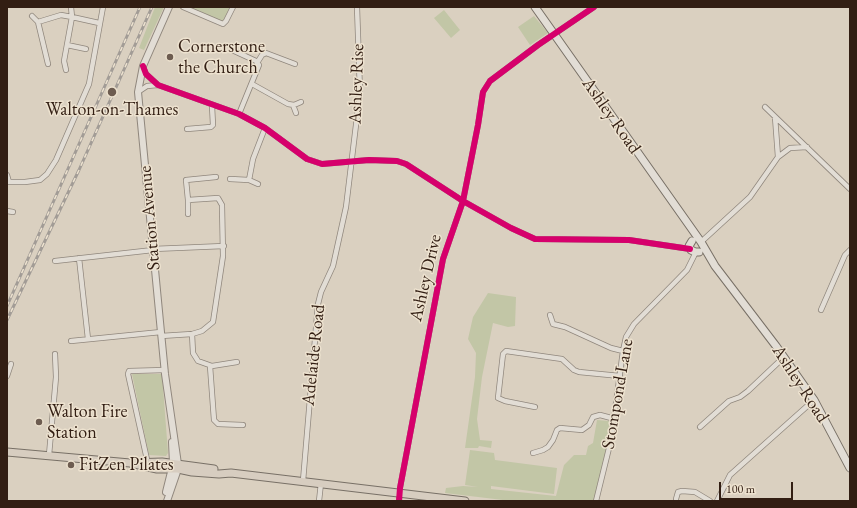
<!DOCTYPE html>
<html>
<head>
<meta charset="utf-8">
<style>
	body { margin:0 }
	#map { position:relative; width:857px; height:508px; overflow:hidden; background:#dad0c0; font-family:"EB Garamond",serif }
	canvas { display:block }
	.frame { position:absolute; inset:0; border:8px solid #321e13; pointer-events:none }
	.scale { position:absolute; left:719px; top:482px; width:74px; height:18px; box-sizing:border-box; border:2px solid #321e13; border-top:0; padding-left:5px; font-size:12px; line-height:14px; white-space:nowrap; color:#321e13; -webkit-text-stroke:3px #ede2cf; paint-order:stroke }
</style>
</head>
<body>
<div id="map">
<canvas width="857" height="508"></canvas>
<div class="frame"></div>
<div class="scale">100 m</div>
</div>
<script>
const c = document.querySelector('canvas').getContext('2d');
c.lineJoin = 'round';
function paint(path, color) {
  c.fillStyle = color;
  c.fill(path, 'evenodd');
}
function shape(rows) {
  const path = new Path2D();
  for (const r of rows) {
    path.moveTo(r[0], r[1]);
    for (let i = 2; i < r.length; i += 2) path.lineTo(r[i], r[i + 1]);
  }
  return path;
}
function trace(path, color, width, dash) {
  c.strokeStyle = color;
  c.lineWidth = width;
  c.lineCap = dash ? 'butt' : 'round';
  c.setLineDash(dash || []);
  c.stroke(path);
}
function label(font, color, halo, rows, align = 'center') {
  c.font = font + ' "EB Garamond",serif';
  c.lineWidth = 3;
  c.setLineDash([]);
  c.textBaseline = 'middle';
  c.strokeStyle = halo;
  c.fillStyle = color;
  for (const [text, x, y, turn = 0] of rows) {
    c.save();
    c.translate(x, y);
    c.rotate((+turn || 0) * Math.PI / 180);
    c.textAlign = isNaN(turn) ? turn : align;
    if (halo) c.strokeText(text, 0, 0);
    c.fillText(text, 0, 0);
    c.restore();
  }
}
const green = shape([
	[155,7,164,7,144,50,139,48],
	[189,7,231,7,223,22,193,10],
	[444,10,460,30,451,38,434,18],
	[534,16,548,33,530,45,518,27],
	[488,293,516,297,515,326,508,327,493,323,482,377,477,419,480,440,492,441,491,448,479,446,478,448,465,448,475,377,476,353,468,339,473,317],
	[132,374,162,374,168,453,166,456,149,455],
	[597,420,609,421,611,440,596,501,511,501,445,493,446,488,463,486,478,487,465,485,470,450,494,453,495,460,557,468,554,494,491,486,491,489,556,496,564,465,574,455,586,455,588,446,593,443]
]);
const minor = shape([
	[71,7,72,17,99,23],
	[183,7,223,24,226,21,233,7],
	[32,16,38,22,48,64],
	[38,22,61,15,72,17,64,61,66,70],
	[67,45,86,49],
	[232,50,256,61,259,65,239,114],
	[257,63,262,55,266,53,295,64],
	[143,67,146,74,158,85,239,114,265,128,307,159,322,164,369,160,397,161,406,164,463,201,511,228,535,239,629,240,690,249],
	[252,84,288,104,294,105,301,102],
	[138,92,147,86,158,85],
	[293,105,296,113],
	[765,107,850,189],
	[187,129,211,127,213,125,212,106],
	[778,157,790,148,807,147],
	[7,175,9,182],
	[230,179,249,180,258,184],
	[249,180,253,159,265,128],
	[7,182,25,182,40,180,47,174,56,160,89,84,103,7],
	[188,200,188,214],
	[7,211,13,212],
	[701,242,750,197,778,157,775,117],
	[153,249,224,246],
	[79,258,88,339],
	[55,261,153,250],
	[821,310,845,255,850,250],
	[550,315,553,324,565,327,611,348,623,351],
	[192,334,193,353,198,361,212,366,237,362],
	[161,336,192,334,202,331,213,322,223,256,222,205,218,198,188,200,186,180,216,177],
	[71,341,161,332],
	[210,366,214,420,218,424,243,425],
	[7,376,11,364],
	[535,407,505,401,498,398,503,354,506,351,562,359,574,370,579,372,620,376],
	[700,427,729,401,740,397,748,391,784,357],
	[533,453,543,450,548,447,553,440,557,430,560,428,582,430,589,425,593,417,600,415,615,419],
	[49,455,56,377,55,354],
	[148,464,128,374,129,371,165,370],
	[303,481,318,304,321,292,333,266,346,207,360,92,357,7],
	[676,499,678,492,682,491,695,492,710,501],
	[319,501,321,483],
	[399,501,400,488,443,259,463,201,478,125,483,92,490,81,538,45,594,7],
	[596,501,611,440,623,351,626,337,634,324,687,270,696,252],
	[717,501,730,475,814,400]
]);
const tertiary = shape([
	[169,7,143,66,138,92,165,374,178,464],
	[172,442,173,463],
	[166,492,172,468],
	[167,501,178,469]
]);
const secondary = shape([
	[535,7,701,242,715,266,776,346,814,400,850,468],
	[692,241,689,246,691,250,695,252,699,252]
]);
const primary = shape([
	[7,452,130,463,162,462,214,469],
	[130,463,157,469,178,469,192,472,219,474,231,473,465,501]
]);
const rail = shape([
	[7,306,140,7],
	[7,320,79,170,152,7]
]);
const cycleway = shape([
	[143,66,146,74,158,85,239,114,265,128,307,159,322,164,369,160,397,161,406,164,463,201,511,228,535,239,629,240,690,249],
	[399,501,400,488,443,259,463,201,478,125,483,92,490,81,538,45,594,7]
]);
const markers = [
	[170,57,4,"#6d5c50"],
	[112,92,5,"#6d5c50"],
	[39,422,4,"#6d5c50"],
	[71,465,4,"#6d5c50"]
];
const poiNames = [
	["Cornerstone",178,47],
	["the Church",178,68],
	["Walton-on-Thames",112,110,"center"],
	["Walton Fire",47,412],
	["Station",47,433],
	["FitZen Pilates",79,465]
];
const streetNames = [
	["Ashley Rise",357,84,-88],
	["Ashley Road",611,116,55],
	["Station Avenue",150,218,-95],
	["Ashley Drive",426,278,-77],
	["Adelaide Road",314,355,-84],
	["Ashley Road",800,384,57],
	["Stompond Lane",618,394,-80]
];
paint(green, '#c2c6a6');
trace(minor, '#90877d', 6);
trace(tertiary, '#90877d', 8);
trace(secondary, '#787066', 9);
trace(primary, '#787066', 9);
trace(minor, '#e2ddd5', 4.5);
trace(tertiary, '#e2ddd5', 6);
trace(secondary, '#e2ddd5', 7);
trace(primary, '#d7cdc0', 7);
trace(rail, '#a29c96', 3);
trace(rail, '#ede2cf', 1.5, [4.5]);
trace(cycleway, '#d6006c', 6);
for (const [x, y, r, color] of markers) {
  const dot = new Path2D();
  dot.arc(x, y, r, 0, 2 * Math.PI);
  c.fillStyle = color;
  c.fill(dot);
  trace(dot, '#ede2cf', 1.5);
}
label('18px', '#321e13', '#ede2cf', poiNames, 'left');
label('18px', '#321e13', '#ede2cf', streetNames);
</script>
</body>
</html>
